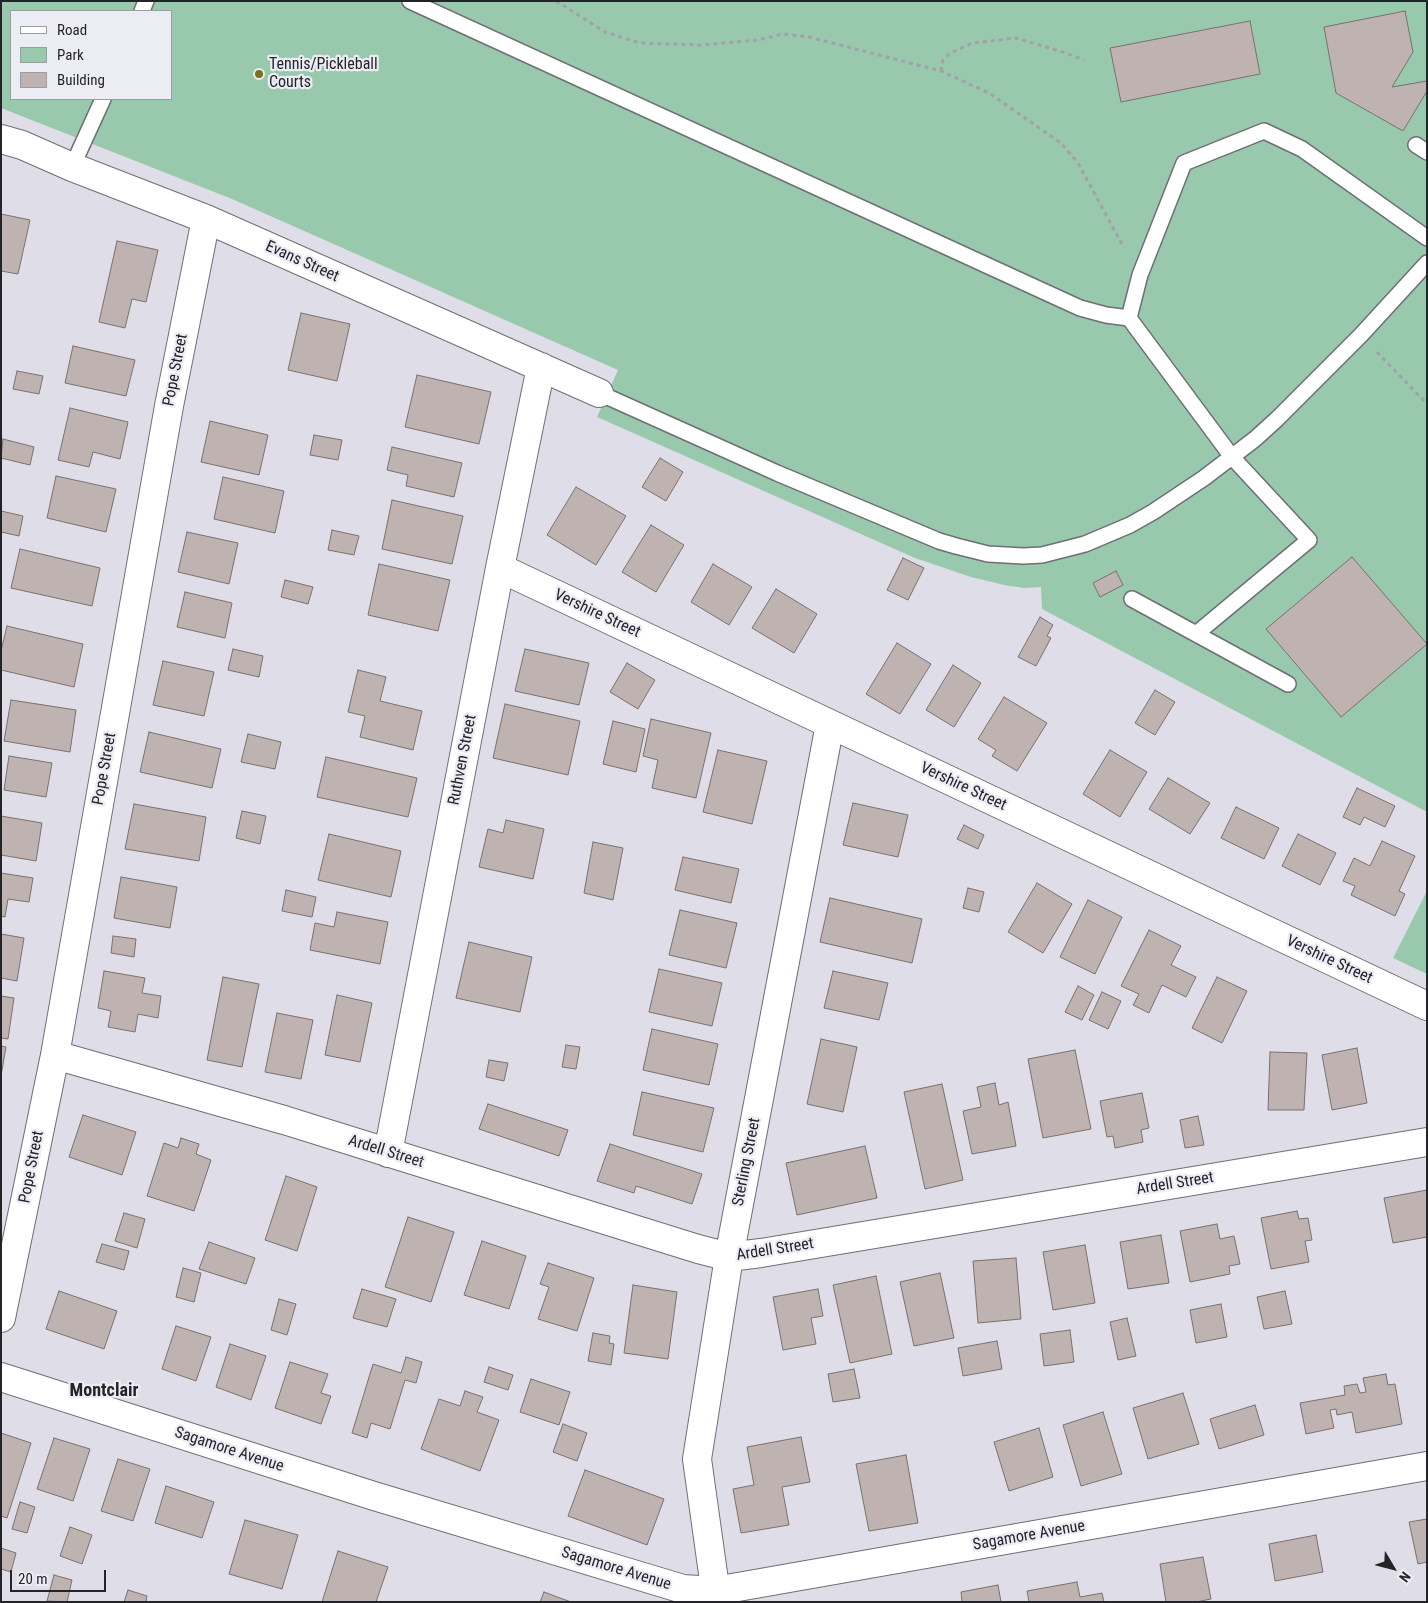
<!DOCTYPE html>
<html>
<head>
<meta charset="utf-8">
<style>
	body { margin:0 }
	#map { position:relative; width:1428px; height:1603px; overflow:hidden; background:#dfdee8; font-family:"Roboto Condensed",sans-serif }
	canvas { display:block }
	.frame { position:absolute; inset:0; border:2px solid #242428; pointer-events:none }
	.legend { position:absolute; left:10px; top:10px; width:162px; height:90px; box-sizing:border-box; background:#ececf5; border:1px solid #9c9ca3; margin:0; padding:6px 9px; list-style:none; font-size:15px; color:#242428 }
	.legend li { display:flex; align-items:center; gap:10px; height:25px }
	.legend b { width:25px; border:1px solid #9c9ca3 }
	.north { position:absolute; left:1368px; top:1543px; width:50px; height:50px; -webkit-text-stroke:4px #ececf5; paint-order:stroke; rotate:127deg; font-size:14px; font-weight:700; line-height:20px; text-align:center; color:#242428 }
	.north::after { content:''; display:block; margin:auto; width:18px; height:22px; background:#242428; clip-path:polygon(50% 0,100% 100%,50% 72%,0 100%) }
	.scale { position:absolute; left:10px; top:1570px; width:96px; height:22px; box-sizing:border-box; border:2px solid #242428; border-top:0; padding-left:6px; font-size:15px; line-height:18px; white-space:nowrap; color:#242428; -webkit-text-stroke:4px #ececf5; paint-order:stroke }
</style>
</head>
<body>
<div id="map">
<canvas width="1428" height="1603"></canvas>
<div class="frame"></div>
<ul class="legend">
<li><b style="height:6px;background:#fff"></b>Road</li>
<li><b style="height:14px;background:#98c9ad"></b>Park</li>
<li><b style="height:14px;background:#beb3b0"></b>Building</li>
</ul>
<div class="north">N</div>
<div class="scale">20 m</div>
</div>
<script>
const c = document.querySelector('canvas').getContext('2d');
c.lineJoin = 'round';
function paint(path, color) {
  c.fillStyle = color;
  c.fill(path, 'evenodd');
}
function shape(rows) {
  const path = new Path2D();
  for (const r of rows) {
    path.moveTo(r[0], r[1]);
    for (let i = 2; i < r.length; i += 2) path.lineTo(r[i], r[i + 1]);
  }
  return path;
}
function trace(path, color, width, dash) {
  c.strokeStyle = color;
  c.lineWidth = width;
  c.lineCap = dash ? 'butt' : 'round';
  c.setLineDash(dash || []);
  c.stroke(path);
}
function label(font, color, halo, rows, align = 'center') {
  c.font = font + ' "Roboto Condensed",sans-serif';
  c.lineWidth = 4.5;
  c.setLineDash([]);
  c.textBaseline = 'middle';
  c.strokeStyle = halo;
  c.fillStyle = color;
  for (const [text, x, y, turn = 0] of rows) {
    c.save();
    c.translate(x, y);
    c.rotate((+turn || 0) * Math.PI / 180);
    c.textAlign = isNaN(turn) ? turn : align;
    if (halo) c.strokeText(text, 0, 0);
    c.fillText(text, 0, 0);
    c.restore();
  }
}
const green = shape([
	[1,1,1427,1,1427,812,1042,609,1041,587,1024,588,1004,585,971,577,915,558,597,417,618,370,232,199,1,108],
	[11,11,171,11,171,99,11,99],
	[1427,891,1427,974,1393,958]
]);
const building = shape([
	[1405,11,1413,52,1392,87,1427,81,1427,91,1403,131,1336,93,1324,27,1405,11],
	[1250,21,1260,74,1121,102,1110,48,1250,21],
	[1,214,30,220,18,274,1,271,1,214],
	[117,241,158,250,146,302,132,299,125,328,99,322,117,241],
	[301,313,350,324,337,381,288,370,301,313],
	[73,346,135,360,126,396,65,383,73,346],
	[17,371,43,376,39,394,13,389,17,371],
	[417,375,491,392,479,444,405,427,417,375],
	[70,408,128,422,120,459,93,452,89,467,58,460,70,408],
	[210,421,268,435,259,475,201,462,210,421],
	[314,435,342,440,338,460,310,455,314,435],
	[3,439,34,447,30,465,1,458,3,439],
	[392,447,462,463,454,497,406,486,408,475,387,470,392,447],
	[660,458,683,472,666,501,642,487,660,458],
	[56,476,116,489,106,532,47,518,56,476],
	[223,477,284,491,275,533,214,519,223,477],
	[576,487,626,516,596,565,547,535,576,487],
	[392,500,463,516,452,564,382,549,392,500],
	[1,511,23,516,19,536,1,532,1,511],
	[651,525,684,545,656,592,622,572,651,525],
	[332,530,359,536,354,555,328,550,332,530],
	[187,532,238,543,229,584,178,572,187,532],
	[20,549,100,568,92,606,11,588,20,549],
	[1352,557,1427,644,1341,717,1266,629,1352,557],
	[903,558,924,568,908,600,887,590,903,558],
	[379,564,450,580,438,631,368,615,379,564],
	[713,564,752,587,729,625,691,602,713,564],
	[1116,571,1123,585,1100,597,1093,583,1116,571],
	[285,580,313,587,308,604,281,597,285,580],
	[776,589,817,614,794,653,752,628,776,589],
	[185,592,232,603,225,638,177,627,185,592],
	[1040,617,1053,625,1047,636,1051,638,1036,666,1018,657,1040,617],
	[7,626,83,644,74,687,1,670,1,651,7,626],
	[897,643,931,664,900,714,866,694,897,643],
	[233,649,263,656,259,677,228,670,233,649],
	[525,649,589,663,579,705,515,691,525,649],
	[163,661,214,672,204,716,153,705,163,661],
	[627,663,655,680,638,709,610,692,627,663],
	[953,665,981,683,954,727,926,710,953,665],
	[358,670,386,677,380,701,422,711,413,750,360,737,365,716,348,712,358,670],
	[1155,690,1175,702,1155,735,1135,723,1155,690],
	[1004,697,1047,723,1017,771,992,756,996,750,978,739,1004,697],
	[11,700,76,710,70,752,4,741,11,700],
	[505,704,580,721,568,775,493,758,505,704],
	[651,719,711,733,696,798,652,788,658,760,643,756,651,719],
	[613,721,645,729,636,772,603,764,613,721],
	[149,732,221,749,212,788,140,772,149,732],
	[248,734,281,742,275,769,241,762,248,734],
	[718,750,767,761,752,824,703,812,718,750],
	[1110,750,1147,772,1120,817,1083,794,1110,750],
	[9,756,52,763,46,797,4,790,9,756],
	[326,757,417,778,408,817,317,797,326,757],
	[1168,778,1210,803,1190,834,1149,809,1168,778],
	[1357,788,1395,806,1385,827,1364,817,1360,825,1343,817,1357,788],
	[853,803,908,815,898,857,843,845,853,803],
	[134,804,206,817,199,861,125,849,134,804],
	[1236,807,1279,828,1264,859,1221,838,1236,807],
	[242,811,266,816,260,844,236,838,242,811],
	[1,816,42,823,36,861,1,855,1,816],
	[506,820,544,829,533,879,479,867,488,829,503,833,506,820],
	[964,825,984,835,978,849,957,839,964,825],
	[329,834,401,851,391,897,318,880,329,834],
	[1298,834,1336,853,1320,885,1282,866,1298,834],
	[1382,841,1415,856,1399,891,1405,894,1395,916,1351,895,1355,886,1343,881,1354,858,1370,866,1382,841],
	[593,842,623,848,613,900,584,893,593,842],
	[683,857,739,869,731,903,675,890,683,857],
	[1,873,33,878,29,902,8,899,5,917,1,916,1,873],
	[121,877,177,887,170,928,114,918,121,877],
	[1037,883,1072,904,1043,953,1008,932,1037,883],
	[968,888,984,892,979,912,963,908,968,888],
	[286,890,316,897,312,917,282,911,286,890],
	[830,898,922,919,912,963,820,942,830,898],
	[1088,900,1122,917,1095,974,1060,957,1088,900],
	[680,910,737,923,726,968,669,955,680,910],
	[337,912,388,922,380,964,310,950,315,923,334,927,337,912],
	[1149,930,1181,946,1171,965,1196,977,1186,997,1162,985,1149,1013,1133,1005,1139,994,1121,986,1149,930],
	[1,934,24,938,17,981,1,978,1,934],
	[113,936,136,939,134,957,111,953,113,936],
	[469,942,532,957,520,1012,456,998,469,942],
	[659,969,722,983,712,1026,649,1012,659,969],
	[104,971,145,978,142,993,161,996,158,1018,138,1014,135,1032,108,1027,111,1011,98,1008,104,971],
	[833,971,888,983,879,1020,824,1008,833,971],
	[223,977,259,984,242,1067,207,1060,223,977],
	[1217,977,1247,991,1222,1043,1192,1028,1217,977],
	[1078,986,1094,995,1082,1020,1065,1012,1078,986],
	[1102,992,1121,1001,1108,1029,1089,1020,1102,992],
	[337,995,372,1003,360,1062,325,1055,337,995],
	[1,996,14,998,8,1039,1,1038,1,996],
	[277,1013,313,1020,301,1079,265,1072,277,1013],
	[652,1029,718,1044,709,1085,643,1070,652,1029],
	[821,1039,857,1047,843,1112,807,1104,821,1039],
	[566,1045,580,1047,576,1069,562,1067,566,1045],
	[1,1046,6,1047,1,1076,1,1046],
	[1357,1048,1367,1103,1332,1110,1322,1055,1357,1048],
	[1075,1050,1091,1129,1043,1138,1028,1059,1075,1050],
	[1270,1052,1307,1053,1304,1110,1268,1110,1270,1052],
	[489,1060,508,1063,504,1081,486,1077,489,1060],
	[995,1083,999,1105,1008,1102,1016,1146,972,1154,963,1111,981,1107,977,1087,995,1083],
	[942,1084,963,1180,925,1189,904,1092,942,1084],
	[642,1092,714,1108,703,1152,633,1135,642,1092],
	[1142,1093,1149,1128,1141,1130,1143,1142,1115,1148,1113,1136,1107,1137,1100,1101,1142,1093],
	[488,1104,568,1130,559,1156,479,1129,488,1104],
	[83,1115,136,1132,122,1175,69,1157,83,1115],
	[1198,1116,1204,1145,1185,1148,1180,1120,1198,1116],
	[181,1138,199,1144,196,1154,211,1160,194,1211,147,1196,164,1143,178,1148,181,1138],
	[610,1144,702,1174,692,1204,636,1186,634,1193,597,1181,610,1144],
	[865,1146,877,1198,797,1215,786,1163,865,1146],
	[286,1176,317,1187,297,1251,265,1240,286,1176],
	[1427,1190,1427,1237,1393,1243,1384,1198,1427,1190],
	[1297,1211,1299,1219,1308,1218,1312,1240,1305,1241,1309,1262,1271,1269,1261,1218,1297,1211],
	[124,1213,145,1219,137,1248,115,1241,124,1213],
	[408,1217,454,1232,431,1302,385,1287,408,1217],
	[1217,1224,1220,1239,1234,1236,1240,1264,1229,1266,1230,1274,1190,1282,1180,1231,1217,1224],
	[1161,1235,1169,1283,1128,1289,1120,1242,1161,1235],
	[482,1241,526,1256,509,1309,464,1295,482,1241],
	[209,1242,255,1258,246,1284,199,1269,209,1242],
	[102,1244,129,1251,124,1270,96,1262,102,1244],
	[1085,1245,1095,1303,1053,1310,1043,1252,1085,1245],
	[1016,1258,1021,1319,978,1323,973,1261,1016,1258],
	[548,1263,594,1278,577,1331,538,1319,549,1287,540,1284,548,1263],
	[183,1268,201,1273,194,1302,176,1297,183,1268],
	[940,1273,954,1338,914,1346,900,1282,940,1273],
	[876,1276,892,1354,850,1363,833,1285,876,1276],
	[633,1285,677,1292,668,1359,624,1353,633,1285],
	[362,1289,396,1299,387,1327,353,1318,362,1289],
	[818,1289,823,1316,811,1318,816,1344,783,1350,773,1297,818,1289],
	[59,1291,117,1311,104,1349,46,1329,59,1291],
	[1285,1291,1292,1324,1264,1329,1257,1297,1285,1291],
	[279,1299,296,1304,287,1335,271,1330,279,1299],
	[1221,1304,1227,1337,1196,1343,1190,1310,1221,1304],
	[1127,1318,1136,1356,1118,1360,1110,1322,1127,1318],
	[176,1326,211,1337,196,1381,162,1369,176,1326],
	[1070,1330,1074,1362,1044,1366,1040,1334,1070,1330],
	[593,1333,610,1336,609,1343,614,1344,611,1365,588,1361,593,1333],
	[997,1341,1002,1369,963,1376,958,1348,997,1341],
	[230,1344,266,1356,251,1400,216,1387,230,1344],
	[406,1357,422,1362,416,1383,405,1380,390,1429,371,1423,367,1438,352,1433,373,1364,401,1373,406,1357],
	[290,1362,328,1374,321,1393,331,1396,321,1424,275,1408,290,1362],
	[489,1367,513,1375,508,1390,484,1382,489,1367],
	[854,1369,860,1398,833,1402,828,1374,854,1369],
	[1386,1374,1388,1385,1395,1384,1402,1424,1356,1433,1352,1412,1337,1415,1336,1409,1330,1410,1334,1428,1306,1434,1300,1403,1345,1395,1344,1386,1357,1384,1360,1393,1366,1392,1363,1378,1386,1374],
	[531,1379,570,1392,559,1425,520,1412,531,1379],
	[465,1391,483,1397,477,1412,499,1420,480,1471,421,1449,439,1399,460,1406,465,1391],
	[1183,1393,1199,1444,1148,1459,1133,1408,1183,1393],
	[1255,1405,1264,1435,1219,1449,1210,1419,1255,1405],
	[1103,1412,1122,1474,1081,1486,1063,1425,1103,1412],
	[563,1424,587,1433,577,1461,553,1452,563,1424],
	[1039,1428,1053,1477,1009,1491,994,1442,1039,1428],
	[1,1433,31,1443,7,1518,1,1516,1,1433],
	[801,1437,810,1482,782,1487,789,1525,741,1533,733,1489,754,1485,747,1447,801,1437],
	[54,1438,90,1449,73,1501,37,1489,54,1438],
	[906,1455,918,1523,869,1531,856,1464,906,1455],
	[118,1459,150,1469,133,1521,101,1511,118,1459],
	[585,1470,664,1499,647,1545,568,1516,585,1470],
	[166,1486,214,1502,202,1538,155,1523,166,1486],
	[20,1502,35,1507,27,1533,12,1529,20,1502],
	[1427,1519,1427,1562,1418,1564,1409,1522,1427,1519],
	[245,1520,298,1535,282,1589,229,1574,245,1520],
	[70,1527,92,1535,82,1564,60,1556,70,1527],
	[1316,1535,1323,1572,1275,1581,1269,1544,1316,1535],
	[1,1548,16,1553,11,1572,1,1569,1,1548],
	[338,1551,388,1567,376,1602,322,1602,338,1551],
	[1203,1557,1211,1599,1196,1602,1166,1602,1160,1564,1203,1557],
	[54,1575,72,1580,67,1602,47,1601,54,1575],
	[1077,1582,1080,1597,1102,1593,1104,1602,1029,1602,1027,1591,1077,1582],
	[998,1585,1001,1602,962,1602,961,1592,998,1585],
	[128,1590,147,1596,146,1602,124,1602,128,1590],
	[544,1592,571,1602,540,1602,544,1592]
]);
const path = shape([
	[556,1,605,32,640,43,701,45,758,40,783,34,809,37,941,71,989,93,1061,143,1078,163,1124,248],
	[941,71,943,60,949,54,972,43,1016,38,1066,53,1084,60],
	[1377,352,1427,404]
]);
const lane = shape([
	[410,1,1080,308,1106,315,1129,318,1232,457,1309,540,1196,634],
	[142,11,146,1],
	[1416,145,1427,152],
	[72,167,103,99],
	[1129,318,1140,275,1184,163,1264,131,1302,149,1427,238],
	[599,393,777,473,939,541,956,546,988,554,1023,556,1042,555,1085,544,1130,525,1153,512,1204,478,1255,439,1277,419,1361,335,1427,263],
	[1132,599,1288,684]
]);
const street = shape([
	[1,139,22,145,72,167,206,219,599,393],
	[500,568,1427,1006],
	[55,1055,284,1120,698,1249,729,1257,761,1253,1427,1142],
	[388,1153,500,568,541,367],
	[1,1318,55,1055,169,406,206,219],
	[1,1377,374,1496,683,1589,715,1591,1427,1466],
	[717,1602,697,1459,729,1257,830,724]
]);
const markers = [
	[259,74,5,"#767318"]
];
const poiNames = [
	["Tennis/Pickleball",269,65],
	["Courts",269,83]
];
const streetNames = [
	["Evans Street",302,262,24],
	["Pope Street",176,370,-79],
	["Vershire Street",597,614,25],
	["Ruthven Street",463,760,-79],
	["Pope Street",105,769,-80],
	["Vershire Street",963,787,25],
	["Vershire Street",1329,960,25],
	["Ardell Street",386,1152,17],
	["Sterling Street",747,1162,-79],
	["Pope Street",32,1167,-79],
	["Ardell Street",1175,1184,-9],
	["Ardell Street",775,1250,-9],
	["Sagamore Avenue",229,1450,18],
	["Sagamore Avenue",1029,1536,-10],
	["Sagamore Avenue",616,1569,17]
];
const neighbourhoodNames = [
	["Montclair",104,1391]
];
paint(green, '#98c9ad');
paint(building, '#beb3b0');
trace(building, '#7a706d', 1);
trace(lane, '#6e6e76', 18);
trace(street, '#6e6e76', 30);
trace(path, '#a2a1a9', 3, [4, 4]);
trace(lane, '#fff', 15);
trace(street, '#fff', 28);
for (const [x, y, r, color] of markers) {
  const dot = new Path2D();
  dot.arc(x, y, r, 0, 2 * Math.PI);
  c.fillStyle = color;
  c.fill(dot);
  trace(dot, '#ececf5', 2);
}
label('16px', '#242428', '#ececf5', poiNames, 'left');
label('16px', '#242428', '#ececf5', streetNames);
label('bold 18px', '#242428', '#ececf5', neighbourhoodNames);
</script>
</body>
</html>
